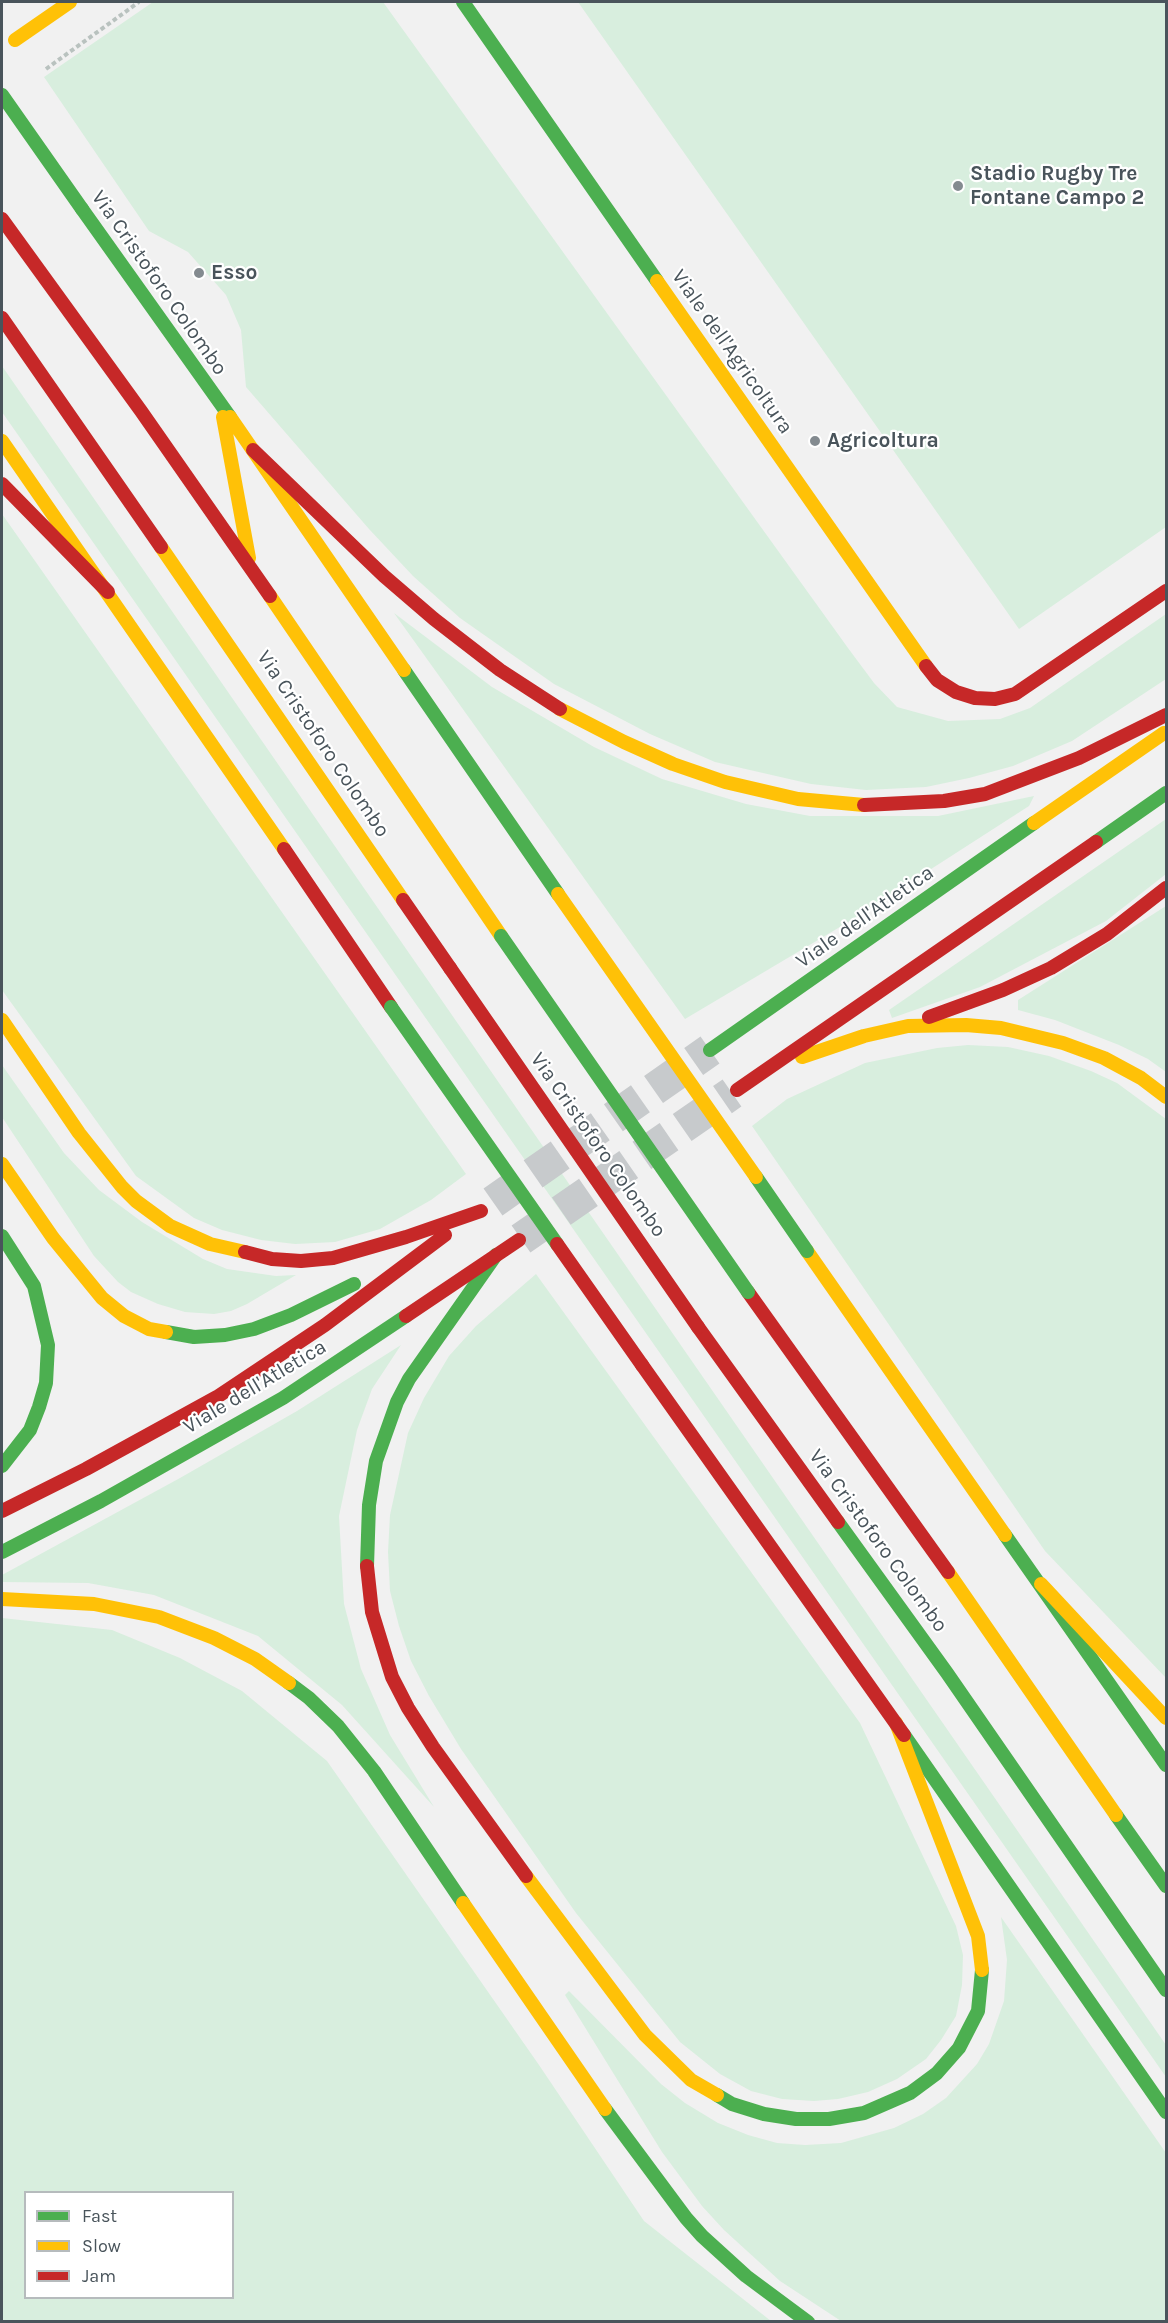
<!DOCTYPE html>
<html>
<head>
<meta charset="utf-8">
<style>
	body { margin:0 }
	#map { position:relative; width:1168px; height:2323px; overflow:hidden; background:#f1f1f1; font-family:Karla,sans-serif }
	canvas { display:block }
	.frame { position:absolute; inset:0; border:3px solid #49545b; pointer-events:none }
	.legend { position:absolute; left:24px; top:2191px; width:210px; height:108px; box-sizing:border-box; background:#fff; border:2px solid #b6bbbd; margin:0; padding:8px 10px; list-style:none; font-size:18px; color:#49545b }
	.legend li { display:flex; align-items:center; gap:12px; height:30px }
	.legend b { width:30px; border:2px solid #b6bbbd }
</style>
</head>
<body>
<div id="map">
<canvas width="1168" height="2323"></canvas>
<div class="frame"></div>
<ul class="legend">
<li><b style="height:8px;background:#4caf50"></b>Fast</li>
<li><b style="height:8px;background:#ffc107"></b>Slow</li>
<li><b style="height:8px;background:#c62828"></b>Jam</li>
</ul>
</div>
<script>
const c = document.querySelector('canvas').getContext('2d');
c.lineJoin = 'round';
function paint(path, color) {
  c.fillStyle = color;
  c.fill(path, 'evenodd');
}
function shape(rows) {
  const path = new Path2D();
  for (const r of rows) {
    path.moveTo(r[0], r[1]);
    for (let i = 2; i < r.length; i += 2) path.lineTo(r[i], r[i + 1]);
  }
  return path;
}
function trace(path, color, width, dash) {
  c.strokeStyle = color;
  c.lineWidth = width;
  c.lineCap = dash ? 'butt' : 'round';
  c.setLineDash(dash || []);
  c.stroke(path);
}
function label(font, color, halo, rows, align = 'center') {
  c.font = font + ' Karla,sans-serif';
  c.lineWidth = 4.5;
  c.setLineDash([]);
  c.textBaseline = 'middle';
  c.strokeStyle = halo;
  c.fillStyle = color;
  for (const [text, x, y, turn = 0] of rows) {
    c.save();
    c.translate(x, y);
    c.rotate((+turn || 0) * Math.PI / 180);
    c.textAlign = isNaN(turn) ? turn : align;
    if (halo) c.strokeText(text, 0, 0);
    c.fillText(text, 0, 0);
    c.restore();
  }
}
const green = shape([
	[153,2,383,2,848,648,874,683,897,707,948,721,1000,719,1030,708,1166,614,1166,679,1072,741,1013,766,969,778,926,787,866,790,811,784,715,762,650,734,554,684,460,618,413,576,369,529,246,387,241,330,226,295,188,252,149,231,44,77],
	[578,2,1166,2,1166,527,1019,629],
	[2,366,1166,2045,1166,2077,2,412],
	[2,514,466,1174,431,1200,380,1229,335,1242,295,1244,261,1240,222,1230,194,1218,136,1176,2,990],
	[394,613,492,687,594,747,662,779,746,804,810,816,938,816,1034,796,1029,806,855,918,685,1019],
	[1166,819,1166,874,1106,921,980,987,892,1018,889,1010],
	[1166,906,1166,1072,1148,1059,1119,1045,1055,1020,1018,1010,1018,1000],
	[968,1045,1008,1047,1049,1056,1091,1071,1117,1083,1166,1119,1166,1678,1045,1551,752,1126,787,1099,865,1063,937,1048],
	[2,1065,64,1153,99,1190,142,1222,203,1259,227,1269,276,1276,296,1275,247,1304,231,1311,214,1314,185,1312,158,1304,131,1292,118,1282,94,1256,2,1117],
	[536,1274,860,1723,956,1926,963,1955,962,1985,956,2016,941,2040,926,2059,897,2079,868,2092,838,2099,814,2101,782,2099,751,2091,720,2074,680,2042,576,1913,461,1749,429,1696,411,1661,399,1626,390,1591,388,1552,390,1515,408,1433,424,1398,449,1356,476,1326],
	[401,1345,372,1389,357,1430,339,1516,344,1604,361,1669,390,1735,434,1807,342,1705,258,1636,154,1595,88,1583,2,1582,2,1575,180,1478,297,1411],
	[2,1618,112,1630,180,1658,242,1691,327,1761,539,2065,644,2221,771,2321,2,2321],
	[26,2192,232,2192,232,2298,26,2298],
	[1001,1917,1166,2153,1166,2321,841,2321,780,2281,724,2230,702,2206,662,2152,565,1995,569,1991,661,2084,685,2103,718,2123,748,2135,777,2143,805,2145,841,2143,894,2128,923,2114,946,2098,977,2064,989,2044,1004,2001,1007,1960]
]);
const highwayTunnel = shape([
	[493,1202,710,1050],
	[521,1239,732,1093]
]);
const path = shape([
	[46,69,139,2]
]);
const fast = shape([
	[463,2,657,281],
	[82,209,230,417],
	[404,670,558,894],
	[1096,842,1166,793],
	[710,1050,1034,823],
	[2,1236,34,1286,48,1345,46,1383,39,1407,30,1430,2,1466],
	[166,1332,194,1337,225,1335,254,1329,291,1315,354,1284],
	[838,1522,947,1673,1166,1990],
	[1005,1535,1166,1765],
	[2,1552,101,1501,283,1398,406,1316],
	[367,1566,369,1505,376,1461,397,1402,409,1379,496,1255],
	[289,1683,309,1698,338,1726,374,1771,463,1903],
	[904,1735,1166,2112],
	[1116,1815,1166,1886],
	[717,2095,732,2104,764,2114,796,2119,829,2119,864,2113,910,2093,937,2073,959,2048,978,2011,982,1970],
	[605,2109,686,2218,702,2236,746,2276,808,2322]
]);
const slow = shape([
	[15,40,70,2],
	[657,281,926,666],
	[223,417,249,558],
	[230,417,404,670],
	[2,441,284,849],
	[161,547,403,900],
	[270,596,501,936],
	[560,709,624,742,673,764,725,782,798,799,864,805],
	[1034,823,1164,733],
	[2,1020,79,1133,122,1187,136,1201,170,1226,210,1244,245,1252],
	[802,1057,864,1036,908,1026,966,1025,1001,1028,1063,1043,1104,1058,1141,1078,1166,1097],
	[2,1164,53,1238,102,1298,124,1316,149,1329,166,1332],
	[807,1251,1005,1535],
	[948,1572,1116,1815],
	[1041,1584,1166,1718],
	[2,1599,94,1604,159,1617,214,1638,255,1659,289,1683],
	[896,1723,978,1936,982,1970],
	[526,1876,645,2035,691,2080,717,2095],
	[463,1903,605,2109]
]);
const jam = shape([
	[2,219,141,411,270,596],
	[2,318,161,547],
	[253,450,384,576,434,619,500,670,560,709],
	[2,484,108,592],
	[926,666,937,680,956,692,975,698,995,699,1015,694,1166,591],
	[864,805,944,801,985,794,1079,758,1166,715],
	[284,849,391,1007],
	[403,900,450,968],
	[929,1017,1003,990,1051,968,1107,934,1166,888],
	[737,1090,1096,842],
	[245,1252,272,1259,301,1261,333,1258,406,1237,481,1211],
	[748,1292,948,1572],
	[406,1316,519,1240],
	[698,1327,838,1522],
	[642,1365,904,1735],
	[2,1511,86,1469,217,1397,325,1325,445,1235],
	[367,1566,372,1612,392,1677,408,1708,433,1747,526,1876]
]);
const fastBridge = shape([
	[2,95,82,209],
	[501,936,748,1292],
	[391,1007,557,1244],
	[756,1177,807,1251]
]);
const slowBridge = shape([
	[558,894,756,1177]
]);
const jamBridge = shape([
	[450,968,698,1327],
	[557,1244,642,1365]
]);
const markers = [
	[958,186,6,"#848b90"],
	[199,273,6,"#848b90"],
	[815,441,6,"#848b90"]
];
const poiNames = [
	["Stadio Rugby Tre",970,174],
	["Fontane Campo 2",970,198],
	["Esso",211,273],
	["Agricoltura",827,441]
];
const streetNames = [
	["Via Cristoforo Colombo",159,283,55],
	["Viale dell'Agricoltura",732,352,55],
	["Via Cristoforo Colombo",323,744,56],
	["Viale dell'Atletica",865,917,-35],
	["Via Cristoforo Colombo",598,1145,55],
	["Viale dell'Atletica",255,1387,-31],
	["Via Cristoforo Colombo",878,1541,54]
];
paint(green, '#d8eede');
trace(highwayTunnel, '#c7cacc', 33, [33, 16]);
trace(path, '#b9c2bf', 4, [4.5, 3]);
trace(fast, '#4caf50', 14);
trace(slow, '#ffc107', 14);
trace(jam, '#c62828', 14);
trace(fastBridge, '#4caf50', 14);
trace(slowBridge, '#ffc107', 14);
trace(jamBridge, '#c62828', 14);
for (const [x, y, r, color] of markers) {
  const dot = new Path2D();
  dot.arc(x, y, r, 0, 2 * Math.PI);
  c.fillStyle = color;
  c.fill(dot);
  trace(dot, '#fff', 2);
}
label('bold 21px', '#49545b', '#fff', poiNames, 'left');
label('21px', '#49545b', '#fff', streetNames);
</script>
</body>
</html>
